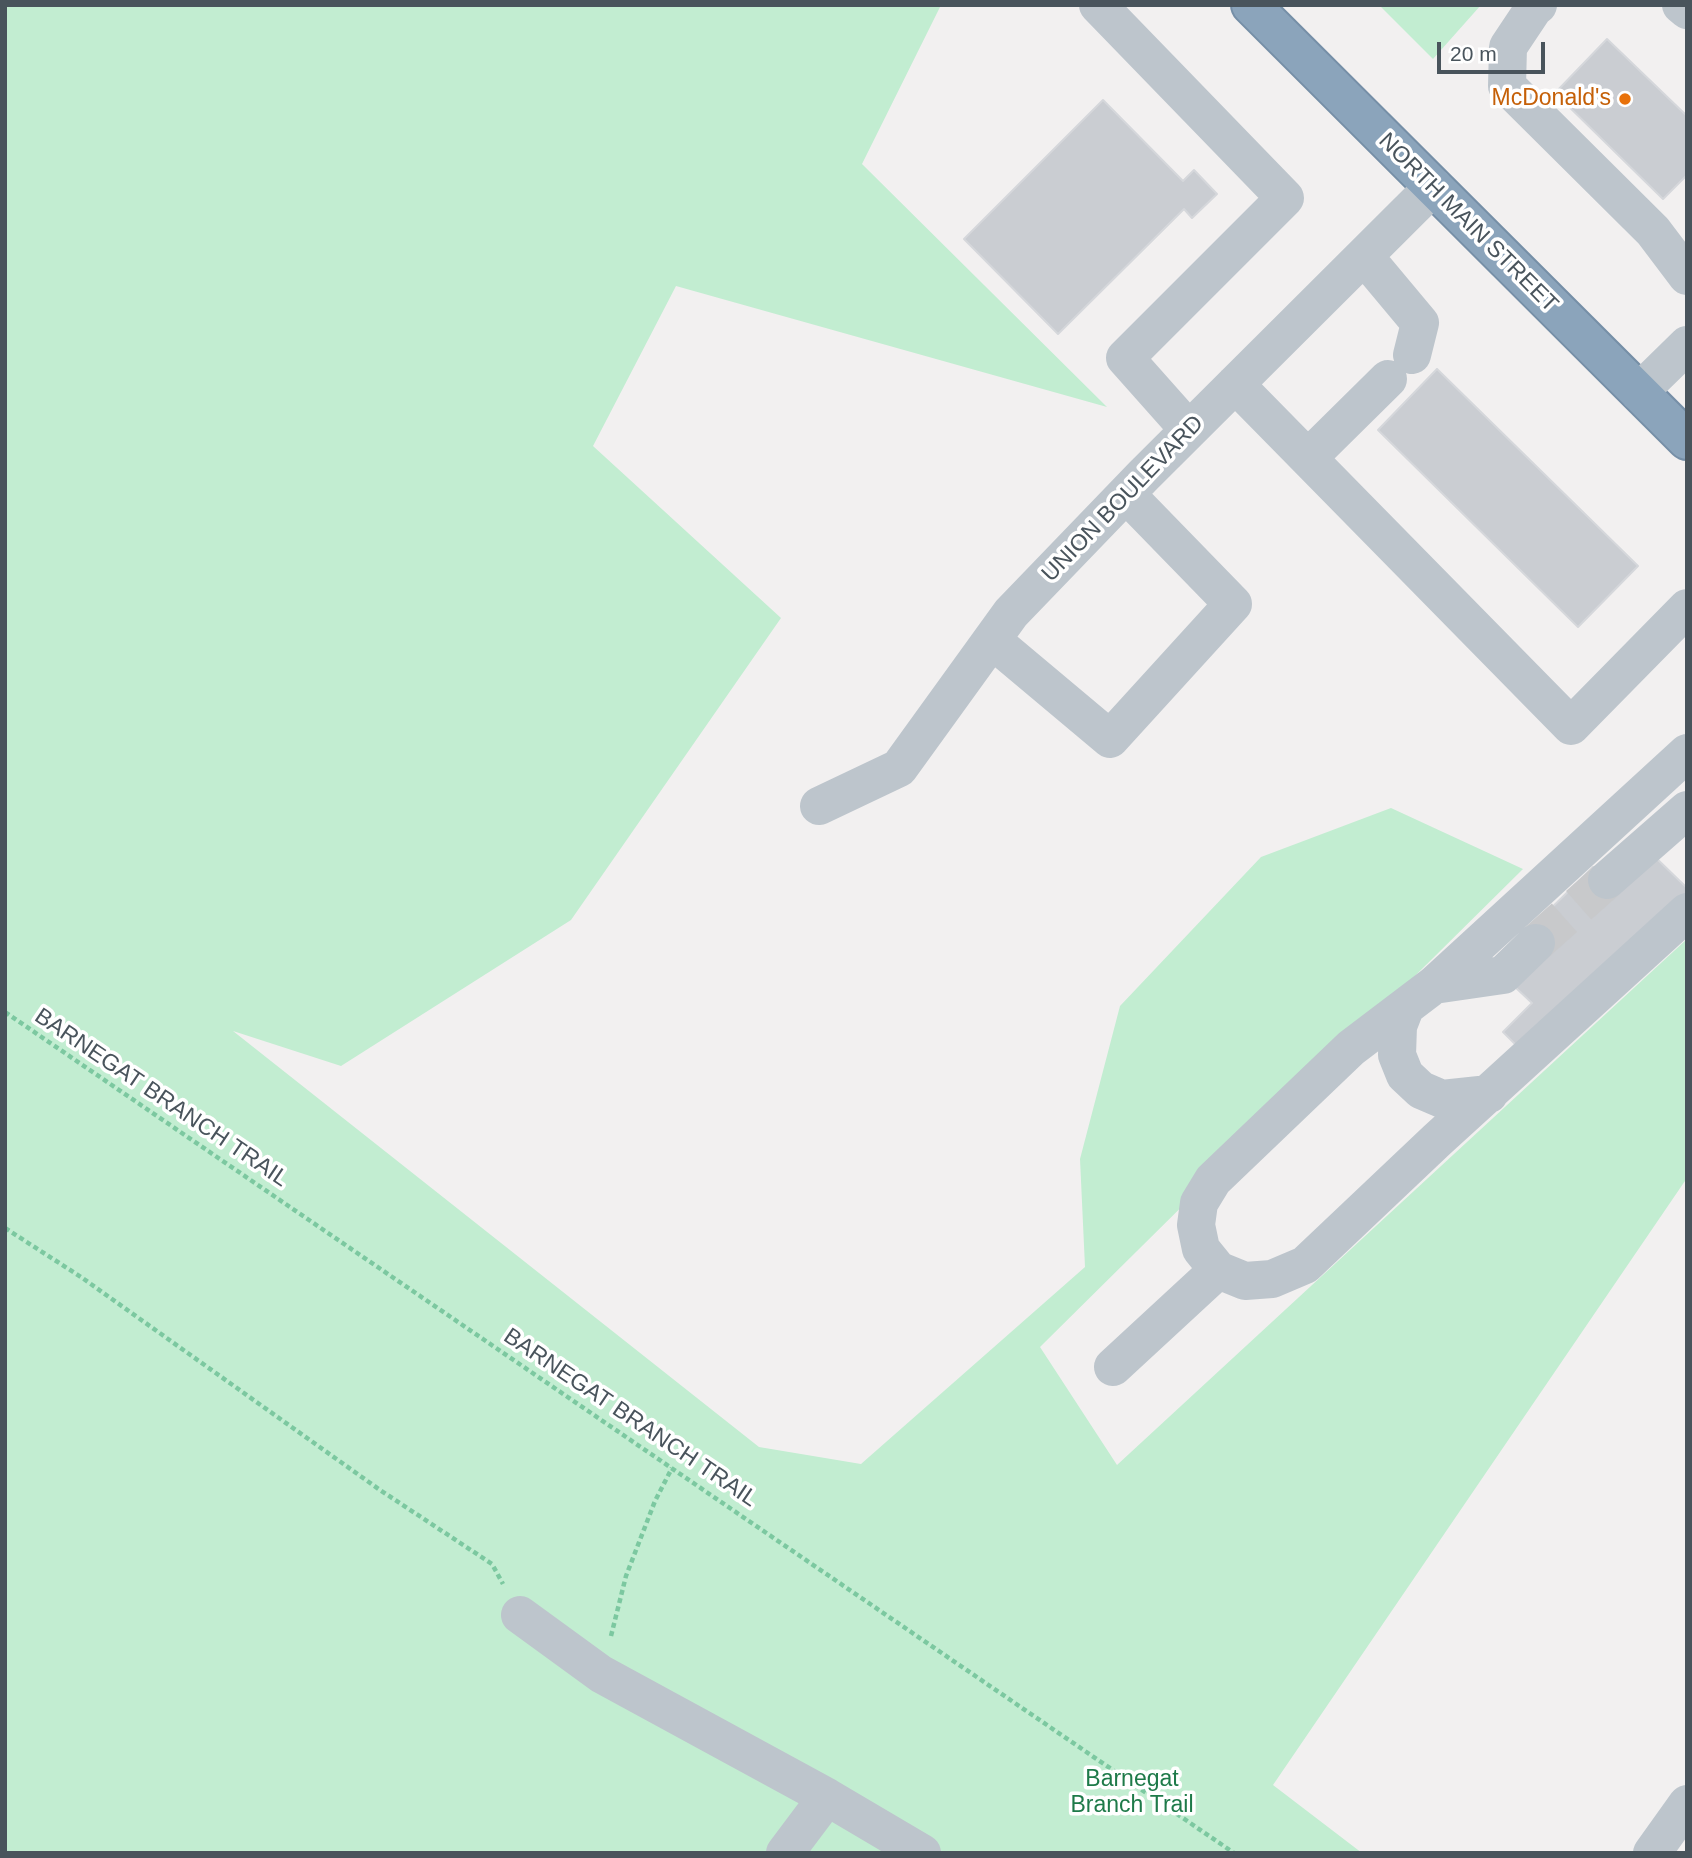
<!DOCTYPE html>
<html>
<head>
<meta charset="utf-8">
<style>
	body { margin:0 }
	#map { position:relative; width:1692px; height:1858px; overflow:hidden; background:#f2f0f0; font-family:Helvetica,sans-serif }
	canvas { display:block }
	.frame { position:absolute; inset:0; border:7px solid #49545c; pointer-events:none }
	.scale { position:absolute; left:1437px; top:42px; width:108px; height:32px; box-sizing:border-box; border:4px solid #49545c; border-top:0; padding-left:9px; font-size:21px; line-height:24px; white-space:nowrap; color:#49545c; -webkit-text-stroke:5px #fff; paint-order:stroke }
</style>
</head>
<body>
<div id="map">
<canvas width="1692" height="1858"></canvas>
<div class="frame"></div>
<div class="scale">20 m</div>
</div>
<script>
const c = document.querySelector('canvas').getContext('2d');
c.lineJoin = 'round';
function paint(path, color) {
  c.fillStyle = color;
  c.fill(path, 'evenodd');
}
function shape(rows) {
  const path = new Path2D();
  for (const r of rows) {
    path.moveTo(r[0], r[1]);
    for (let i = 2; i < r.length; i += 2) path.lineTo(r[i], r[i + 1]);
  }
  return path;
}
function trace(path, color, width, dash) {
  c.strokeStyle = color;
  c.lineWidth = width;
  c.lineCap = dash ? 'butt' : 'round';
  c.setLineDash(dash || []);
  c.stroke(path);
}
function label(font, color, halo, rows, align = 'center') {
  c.font = font + ' Helvetica,sans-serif';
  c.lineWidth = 7;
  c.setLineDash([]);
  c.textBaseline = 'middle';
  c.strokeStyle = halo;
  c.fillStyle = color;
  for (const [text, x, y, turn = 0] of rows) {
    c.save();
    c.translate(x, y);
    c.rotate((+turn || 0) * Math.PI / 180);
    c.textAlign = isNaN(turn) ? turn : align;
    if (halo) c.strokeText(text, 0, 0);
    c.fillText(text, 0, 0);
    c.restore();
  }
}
const green = shape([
	[5,5,941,5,862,164,1107,407,676,286,593,446,781,618,571,920,341,1066,233,1031,759,1447,861,1464,1085,1267,1080,1159,1120,1006,1261,857,1391,808,1523,869,1040,1347,1117,1465,1687,939,1687,1178,1273,1785,1362,1853,5,1853],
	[1379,5,1481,5,1433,59]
]);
const building = shape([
	[1607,39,1687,116,1687,175,1663,199,1555,93,1607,39],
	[1103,100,1183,181,1194,170,1217,194,1192,218,1184,209,1058,334,964,239,1103,100],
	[1437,369,1638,566,1578,627,1378,430,1437,369],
	[1653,855,1687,888,1687,900,1529,1058,1503,1032,1532,1003,1514,986,1526,933,1593,867,1618,891,1653,855]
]);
const minorTunnel = shape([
	[1536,943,1607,880]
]);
const path = shape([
	[5,1012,1234,1853],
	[5,1228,81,1277,380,1490,492,1564,503,1584],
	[611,1636,626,1576,655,1501,672,1468]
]);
const minor = shape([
	[1098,5,1285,198,1125,358,1189,430],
	[1538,5,1534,8,1508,47,1507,86,1653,231,1687,276],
	[1681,5,1687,10],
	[1364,256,1420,323,1412,355],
	[1235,384,1571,726,1687,608],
	[1639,392,1687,345],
	[1308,458,1388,379],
	[992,640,1110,739,1233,604,1126,494],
	[1687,753,1434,985,1351,1048,1213,1180,1199,1203,1196,1225,1201,1249,1218,1270,1245,1281,1272,1279,1305,1265,1437,1140,1687,912],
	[819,806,899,768,1011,613,1143,476,1433,187],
	[1607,880,1687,810],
	[1434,985,1503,975,1536,943],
	[1405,1008,1398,1026,1397,1055,1405,1075,1421,1090,1442,1099,1489,1094],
	[1113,1367,1218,1270],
	[520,1615,601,1674,827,1797,922,1853],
	[785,1853,827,1797],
	[1652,1853,1687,1804]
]);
const highway = shape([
	[1251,5,1687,440]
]);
const markers = [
	[1625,99,7,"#e8710a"]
];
const foodNames = [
	["McDonald's",1611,99]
];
const streetNames = [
	["NORTH MAIN STREET",1468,223,45],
	["UNION BOULEVARD",1123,499,-46],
	["BARNEGAT BRANCH TRAIL",161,1098,34],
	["BARNEGAT BRANCH TRAIL",630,1418,34]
];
const parkNames = [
	["Barnegat",1132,1780],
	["Branch Trail",1132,1806]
];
paint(green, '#c2edd1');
paint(building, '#cacdd2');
trace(building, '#d5d7db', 2);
trace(minorTunnel, '#c8c9cb', 38, [38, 19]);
trace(highway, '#768fa7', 42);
trace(path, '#7cc8a0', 4.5, [5, 3.5]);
trace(minor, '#bdc5cc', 38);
trace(highway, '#8ba4bb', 38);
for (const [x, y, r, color] of markers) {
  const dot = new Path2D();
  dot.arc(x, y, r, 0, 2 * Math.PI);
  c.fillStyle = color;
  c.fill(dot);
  trace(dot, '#fff', 2.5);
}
label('23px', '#c56008', '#fff', foodNames, 'right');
label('23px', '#49545c', '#fff', streetNames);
label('23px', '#1e7a49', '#fff', parkNames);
</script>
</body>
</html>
